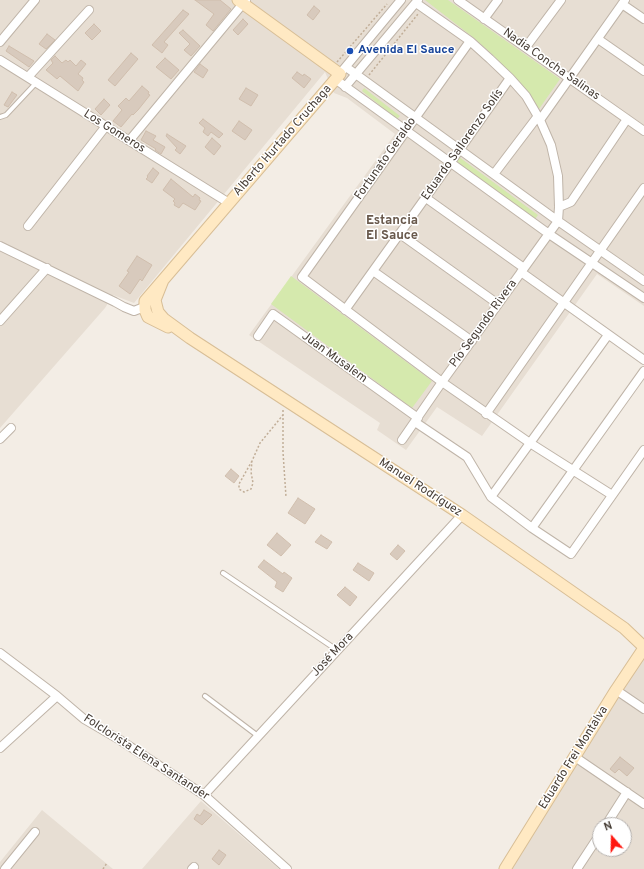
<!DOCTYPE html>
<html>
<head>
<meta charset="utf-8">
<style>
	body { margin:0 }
	#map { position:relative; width:644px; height:869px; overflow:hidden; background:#f3ede5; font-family:Overpass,sans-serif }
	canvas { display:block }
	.north { position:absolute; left:592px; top:817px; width:40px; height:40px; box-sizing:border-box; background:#fff; border:1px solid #b5b1ae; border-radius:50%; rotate:340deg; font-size:11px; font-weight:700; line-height:16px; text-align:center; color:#463d35 }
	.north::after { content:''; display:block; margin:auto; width:14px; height:18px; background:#ff1810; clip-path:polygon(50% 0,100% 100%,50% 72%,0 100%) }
</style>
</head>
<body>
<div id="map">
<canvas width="644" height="869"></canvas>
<div class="north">N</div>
</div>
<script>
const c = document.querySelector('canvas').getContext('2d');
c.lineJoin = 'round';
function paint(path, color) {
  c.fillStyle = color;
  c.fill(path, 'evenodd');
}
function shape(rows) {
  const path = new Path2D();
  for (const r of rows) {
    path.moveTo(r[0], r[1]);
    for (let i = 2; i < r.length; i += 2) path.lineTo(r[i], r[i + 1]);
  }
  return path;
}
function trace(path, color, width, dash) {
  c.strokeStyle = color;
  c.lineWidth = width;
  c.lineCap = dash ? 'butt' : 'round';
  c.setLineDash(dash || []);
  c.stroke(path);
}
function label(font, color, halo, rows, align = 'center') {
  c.font = font + ' Overpass,sans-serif';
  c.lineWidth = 3;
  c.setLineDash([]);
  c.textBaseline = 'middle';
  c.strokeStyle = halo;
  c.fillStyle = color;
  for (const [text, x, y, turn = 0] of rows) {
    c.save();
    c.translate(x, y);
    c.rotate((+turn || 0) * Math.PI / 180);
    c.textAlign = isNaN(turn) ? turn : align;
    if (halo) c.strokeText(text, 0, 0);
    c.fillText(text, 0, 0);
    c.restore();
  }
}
const residential = shape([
	[0,0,644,0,644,306,597,274,482,436,437,407,406,450,377,430,380,423,249,335,395,134,347,98,334,93,325,72,134,303,113,295,105,308,0,428],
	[641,650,644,652,644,869,498,869],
	[600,825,624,825,624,849,600,849],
	[201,801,279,869,142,869],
	[42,810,113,869,0,869,0,862]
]);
const green = shape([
	[425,0,448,0,560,79,539,109,521,85,494,56,474,38],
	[364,88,400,116,397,119,362,91],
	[459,157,538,215,535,219,456,161],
	[291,276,432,381,412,408,271,304]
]);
const building = shape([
	[195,0,220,0,231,9,213,31,206,25,214,14,195,0],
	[314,6,320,11,313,20,307,15,314,6],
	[183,10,189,14,164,42,168,45,162,53,152,45,183,10],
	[243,19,248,24,238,35,233,30,243,19],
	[94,24,101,31,92,40,85,33,94,24],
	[183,30,200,46,191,56,184,50,190,44,179,33,183,30],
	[47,34,55,40,46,49,39,44,47,34],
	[9,46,34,61,29,67,6,51,9,46],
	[131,53,138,59,115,86,108,80,131,53],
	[55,56,62,63,66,60,68,62,70,60,76,66,81,60,86,64,78,74,83,78,82,80,84,82,78,91,60,76,57,79,46,70,53,63,51,60,55,56],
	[165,58,179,70,171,79,156,67,165,58],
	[200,64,208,70,203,78,194,72,200,64],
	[297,72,303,76,304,74,311,79,304,88,292,78,297,72],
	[142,86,149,92,148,94,150,95,138,110,133,115,132,114,121,127,113,121,122,110,118,106,126,98,129,101,142,86],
	[246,88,258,95,251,106,239,99,246,88],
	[12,92,17,95,8,107,4,105,12,92],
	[104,99,110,105,101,115,95,109,104,99],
	[203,119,223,134,219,138,211,132,208,136,203,132,205,128,199,123,203,119],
	[239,121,252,130,245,140,232,131,239,121],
	[146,131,156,136,153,140,165,147,161,154,155,150,156,149,141,140,146,131],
	[167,134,186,146,180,154,175,150,177,148,166,136,167,134],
	[212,138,221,146,214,155,205,147,212,138],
	[153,168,159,173,152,183,146,179,148,177,147,176,153,168],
	[171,179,193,197,195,194,200,198,199,200,201,201,195,210,183,203,179,208,174,205,175,203,173,201,175,199,163,190,171,179],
	[137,256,152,265,142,281,140,279,130,294,119,286,129,272,127,271,137,256],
	[231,469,239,476,234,483,225,476,231,469],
	[298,498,315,509,305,524,288,513,298,498],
	[277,533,291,545,281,556,267,545,277,533],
	[321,535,332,542,327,549,315,542,321,535],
	[398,545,405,551,397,560,390,554,398,545],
	[264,560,283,574,284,572,292,578,283,592,275,587,277,582,258,567,264,560],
	[358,563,374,573,369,581,353,570,358,563],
	[345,587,357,597,350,606,337,595,345,587],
	[620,757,634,768,627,776,619,769,615,773,610,769,620,757],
	[204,810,212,815,202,825,194,819,197,814,200,816,204,810],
	[219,850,226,855,219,865,212,859,219,850]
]);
const path = shape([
	[337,62,387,4],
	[369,75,418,14],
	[283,410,283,452,286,497],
	[252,461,239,484,239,489,244,492,251,489,253,483,251,472,252,461,260,443,283,415],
	[103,869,107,863]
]);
const lane = shape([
	[0,117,6,115,36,83],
	[223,573,337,650],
	[205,696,258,736]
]);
const street = shape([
	[458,0,644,131],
	[622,4,644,19],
	[484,19,498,0],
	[598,39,644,71],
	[470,41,302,277,442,382,530,443,612,495],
	[0,42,35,0],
	[526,47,561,0],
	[0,60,229,203],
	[346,67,558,221,644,281],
	[343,70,401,0],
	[28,77,89,10],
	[335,79,549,234,644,298],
	[345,87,418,0],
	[540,120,625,0],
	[129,141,246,0],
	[494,174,538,116],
	[426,198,524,268],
	[559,207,571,202,627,119],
	[28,226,106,126],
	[400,234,498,304],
	[0,246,115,302,124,307,134,311,144,307],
	[373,271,472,341],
	[521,272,644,360],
	[345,310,446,169,510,78],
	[0,321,47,268],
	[258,336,273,314,418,418],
	[486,414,644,188],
	[415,422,467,457,491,497,532,528,571,554,644,450],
	[0,439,11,428],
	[402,440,442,382,558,221,559,207,558,176,551,145,540,120,526,96,510,78,490,59,470,41,416,3],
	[491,497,608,335],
	[532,528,644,371],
	[0,653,57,696,84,719,120,740,204,795,287,869],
	[616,690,644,709],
	[0,748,57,696],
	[575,757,644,804],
	[204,795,462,515],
	[606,825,627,792],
	[5,869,35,832],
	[192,869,194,867],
	[577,869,600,834]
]);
const secondary = shape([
	[163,280,155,300,158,312,164,319,190,338,462,515,624,628,644,647],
	[168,327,148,317,145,310,145,301,340,74,238,0],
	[505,869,616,690,644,648]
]);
const markers = [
	[350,51,4,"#1a4fb4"]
];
const transitNames = [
	["Avenida El Sauce",358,51]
];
const streetNames = [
	["Nadia Concha Salinas",551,65,35],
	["Los Gomeros",114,132,32],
	["Alberto Hurtado Cruchaga",283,141,-49],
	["Eduardo Sallorenzo Solís",463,145,-55],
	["Fortunato Geraldo",386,159,-55],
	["Pío Segundo Rivera",484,324,-54],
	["Juan Musalem",334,358,36],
	["Manuel Rodríguez",420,488,33],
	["José Mora",333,655,-47],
	["Folclorista Elena Santander",146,758,33],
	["Eduardo Frei Montalva",574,758,-58]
];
const neighbourhoodNames = [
	["Estancia",392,221],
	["El Sauce",392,236]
];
paint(residential, '#e7ded3');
paint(green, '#d5e9ad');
paint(building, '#d8cabd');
trace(building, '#d0bead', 1);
trace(lane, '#bfb4a8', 6);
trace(street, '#bfb4a8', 10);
trace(secondary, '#d8be96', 13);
trace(path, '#c1ae98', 1.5, [2, 2]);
trace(lane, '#fff', 4);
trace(street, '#fff', 8);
trace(secondary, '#ffe9c3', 11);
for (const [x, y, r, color] of markers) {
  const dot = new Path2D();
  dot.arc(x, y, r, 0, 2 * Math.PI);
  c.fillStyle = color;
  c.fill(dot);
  trace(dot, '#fff', 1.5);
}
label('bold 12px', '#164399', '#fff', transitNames, 'left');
label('12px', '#463d35', '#fff', streetNames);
label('bold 13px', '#69594c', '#fff', neighbourhoodNames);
</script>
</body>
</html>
